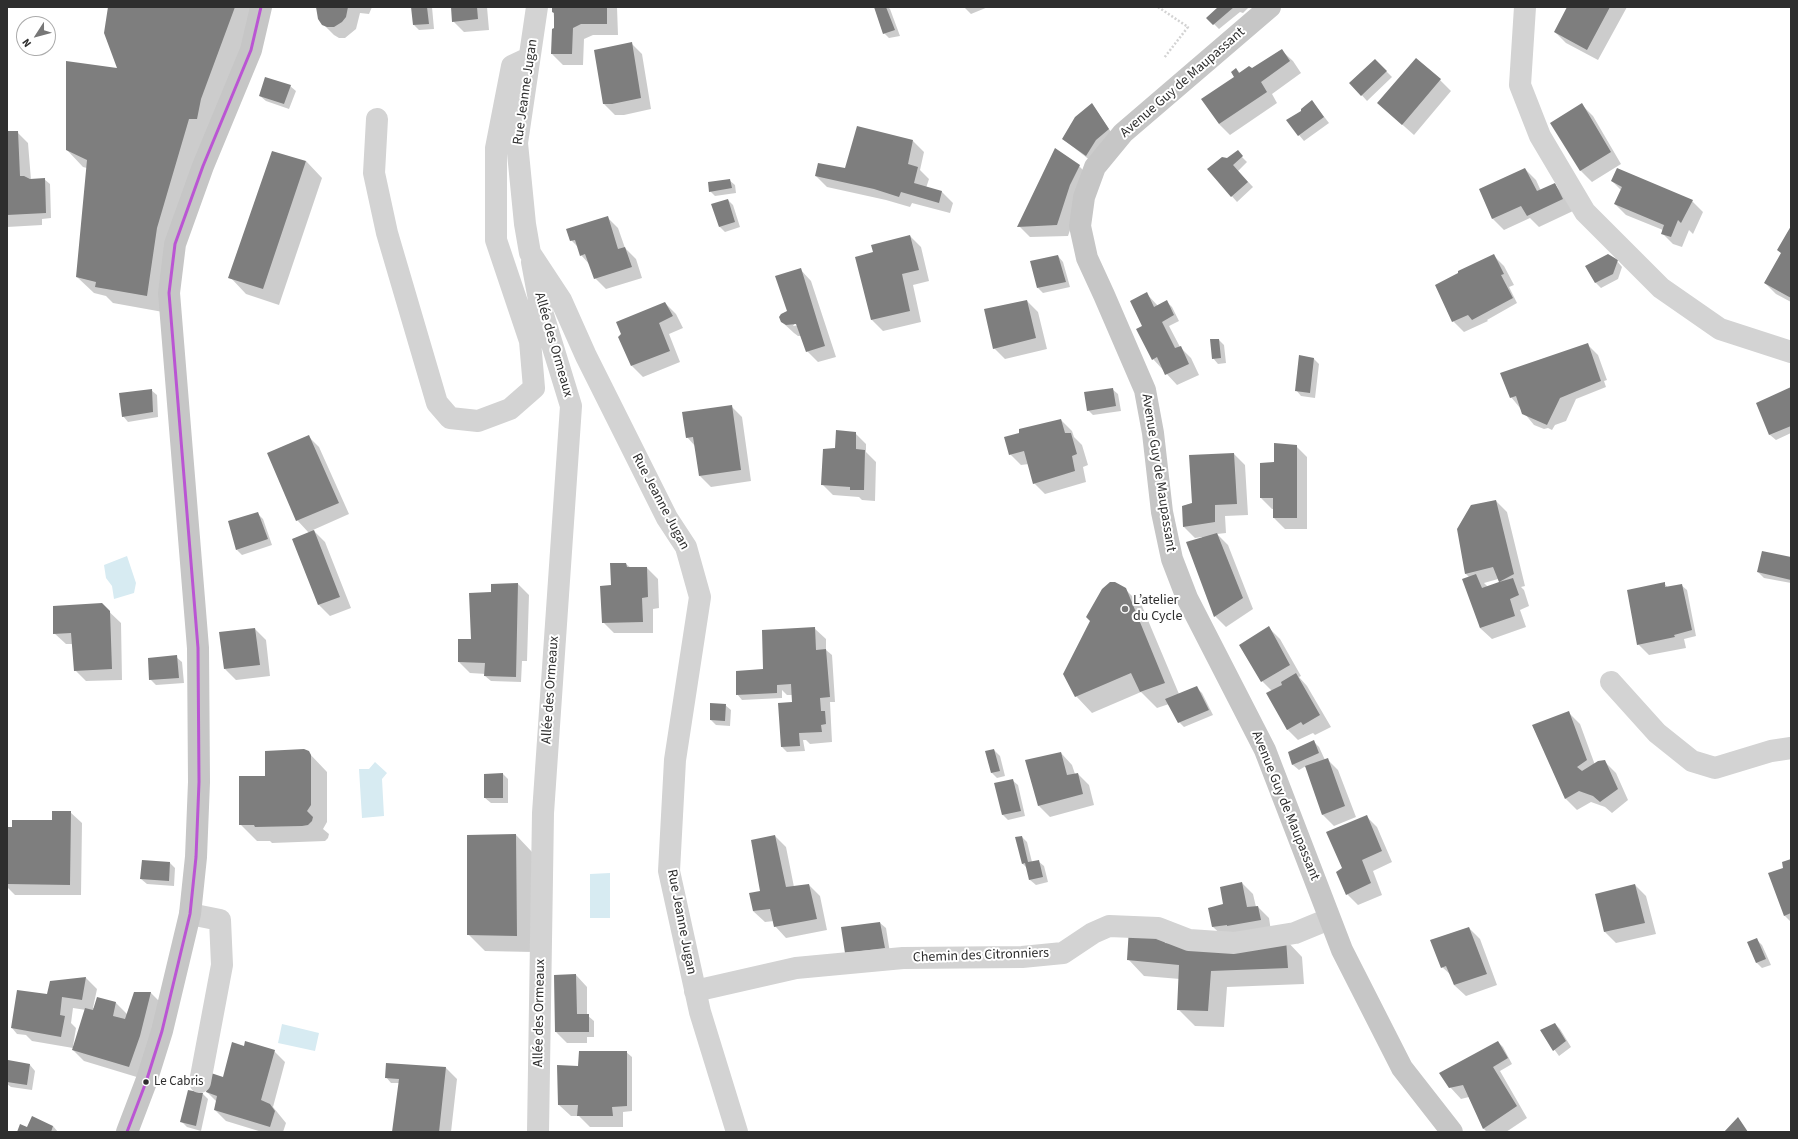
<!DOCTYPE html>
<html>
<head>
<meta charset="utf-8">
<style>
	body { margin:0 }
	#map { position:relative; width:1798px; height:1139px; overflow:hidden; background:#fff; font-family:"Source Sans 3",sans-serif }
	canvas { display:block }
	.frame { position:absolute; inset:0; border:8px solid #2e2e2e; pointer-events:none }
	.north { position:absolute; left:16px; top:16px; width:40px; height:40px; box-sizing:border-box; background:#fff; border:1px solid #ababab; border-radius:50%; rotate:234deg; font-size:11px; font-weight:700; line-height:16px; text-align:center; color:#2e2e2e }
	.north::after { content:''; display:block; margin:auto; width:14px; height:18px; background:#777; clip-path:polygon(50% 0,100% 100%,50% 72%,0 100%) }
</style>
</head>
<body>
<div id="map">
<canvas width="1798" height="1139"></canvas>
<div class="frame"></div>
<div class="north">N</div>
</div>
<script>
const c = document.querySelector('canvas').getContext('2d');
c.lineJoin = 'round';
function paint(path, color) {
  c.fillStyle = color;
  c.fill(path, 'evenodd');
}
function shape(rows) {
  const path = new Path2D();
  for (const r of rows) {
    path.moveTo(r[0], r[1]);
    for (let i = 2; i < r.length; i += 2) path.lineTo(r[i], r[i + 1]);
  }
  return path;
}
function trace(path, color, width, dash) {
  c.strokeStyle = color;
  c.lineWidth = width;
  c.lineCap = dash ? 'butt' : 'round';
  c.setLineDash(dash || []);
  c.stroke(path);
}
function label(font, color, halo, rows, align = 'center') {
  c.font = font + ' "Source Sans 3",sans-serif';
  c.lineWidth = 4;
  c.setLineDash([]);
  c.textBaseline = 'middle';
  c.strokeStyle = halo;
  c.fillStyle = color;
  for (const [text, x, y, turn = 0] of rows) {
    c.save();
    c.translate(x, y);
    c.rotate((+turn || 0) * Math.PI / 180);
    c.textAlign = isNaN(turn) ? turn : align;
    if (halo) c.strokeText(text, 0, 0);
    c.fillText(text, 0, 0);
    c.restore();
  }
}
const water = shape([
	[127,556,136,583,134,593,114,599,112,586,106,578,104,565],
	[375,762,387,773,382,779,384,816,362,818,359,769,369,769],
	[610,873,610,918,590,918,590,874],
	[282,1024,319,1033,315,1051,278,1043]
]);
const shadow = shape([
	[109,7,257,7,163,312,113,303,106,296,94,293,77,277,87,168,83,167,67,150,119,69],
	[317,7,372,7,369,14,360,13,356,29,345,38,339,38,334,35,323,24],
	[412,7,432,7,434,29,419,30,414,25],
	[452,7,487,7,489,30,464,32,453,21],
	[553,7,617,7,618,35,593,35,584,39,583,65,563,65,552,54,555,29],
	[875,7,888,7,890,9,900,36,889,38,884,33],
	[964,7,988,7,971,14],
	[1219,7,1249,7,1243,13,1240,12,1219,29,1208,18],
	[1569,7,1627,7,1598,60,1566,43,1555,32],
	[631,43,642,54,651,109,624,115,615,115,604,104],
	[1281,50,1293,61,1301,73,1272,94,1277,103,1230,135,1219,124,1235,77,1236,69,1240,73,1252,70],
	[1375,60,1392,77,1367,101,1351,83],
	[1440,80,1451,91,1414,135,1378,103],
	[290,86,296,91,289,109,266,101,260,96],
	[1312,101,1329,123,1304,141,1299,135],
	[1092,104,1113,135,1091,161,1063,139],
	[1582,105,1593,116,1621,164,1592,182,1581,171,1552,123],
	[7,132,17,132,28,143,31,180,44,179,50,184,51,218,42,219,42,225,7,227],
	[913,141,924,152,920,170,929,179,926,188,942,192,953,203,950,213,912,203,910,207,886,200,827,187,816,176,846,169],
	[1237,152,1247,162,1238,171,1253,187,1237,202,1208,169,1227,159],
	[306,161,322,178,279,305,246,294,230,277],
	[1079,166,1090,177,1081,197,1068,236,1030,237,1019,226],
	[1525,169,1536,180,1541,191,1555,185,1566,196,1573,211,1539,227,1530,218,1504,230,1493,219,1480,190],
	[729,180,735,185,736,193,715,196,710,191],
	[1612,181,1692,201,1703,212,1693,234,1689,230,1682,247,1673,244,1662,233,1663,230,1626,215,1615,204,1621,190],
	[728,200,733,205,740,227,725,232,720,227,712,205],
	[607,217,618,228,625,248,636,259,642,278,606,289,595,278,590,265,581,255,578,247,571,240],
	[1791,228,1791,302,1776,294,1765,283,1782,253],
	[910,236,921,247,929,281,913,285,921,322,883,331,872,320,874,253],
	[1493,255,1504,266,1514,285,1509,287,1517,303,1487,320,1488,321,1464,332,1453,321],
	[1058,256,1063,262,1070,287,1043,293,1038,288],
	[1617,261,1622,267,1618,279,1601,288,1596,283,1586,266],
	[800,269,811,281,836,357,818,362,807,351,801,336,798,336,794,333,782,322,788,312],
	[795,323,801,325,793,326],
	[1146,293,1158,306,1167,302,1172,307,1179,321,1169,326,1180,347,1191,358,1199,375,1177,385,1153,359,1143,326],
	[1027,301,1038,312,1047,349,1005,359,994,348],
	[665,303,676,314,683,328,669,334,680,362,643,377,632,366],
	[1211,340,1219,340,1224,345,1226,363,1218,364,1213,358],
	[1587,344,1598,355,1607,380,1604,381,1606,387,1576,399,1566,421,1555,425,1552,430,1548,428,1544,429,1534,425,1511,397],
	[1300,357,1314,359,1319,364,1315,398,1301,396,1296,390],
	[1791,388,1791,433,1776,440,1770,435,1757,404],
	[1112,389,1118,394,1121,411,1093,415,1088,410],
	[151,390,157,395,158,417,128,422,123,416],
	[731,406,742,417,751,481,711,487,700,476,695,446,687,437],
	[1061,420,1072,431,1074,437,1082,445,1088,465,1083,467,1086,482,1045,494,1034,483,1029,464,1021,465,1010,454],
	[855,433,866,444,866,452,876,462,875,501,862,500,859,497,833,495,822,484,836,449],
	[308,436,319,447,349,514,313,530,325,542,351,608,330,616,319,605,293,539,309,533,297,520],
	[1296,446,1307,457,1307,529,1285,529,1274,518,1274,509,1272,509,1261,498,1275,463],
	[1234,454,1245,465,1248,515,1225,516,1226,533,1217,534,1228,545,1253,609,1226,627,1215,616,1202,537,1195,538,1184,527,1183,506,1193,503],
	[1496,501,1507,512,1525,586,1521,587,1524,590,1529,606,1520,610,1526,627,1492,639,1480,628,1470,578,1466,574,1458,529],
	[1498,579,1500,583,1488,587,1484,583],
	[258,514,263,519,272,545,242,555,237,550],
	[1791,558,1791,583,1764,578,1758,572],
	[626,564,631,568,647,568,658,579,659,608,653,609,653,633,614,633,603,622,612,586],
	[1664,583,1668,588,1681,585,1687,590,1696,636,1684,639,1686,648,1649,655,1638,644],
	[518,584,529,595,527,661,522,661,521,682,491,681,485,676,486,674,470,673,459,662,472,639,492,593],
	[1125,589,1142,606,1179,694,1196,687,1202,693,1213,715,1184,727,1179,722,1169,704,1157,708,1141,692,1092,713,1076,696],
	[101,604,121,623,122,680,86,681,75,670,73,644,66,644,54,633],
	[814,628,826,639,826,650,832,655,835,702,830,702,832,742,810,744,806,740,803,740,805,751,787,752,782,747,793,703,793,695,787,695,782,690,782,698,742,700,737,694],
	[1269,628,1280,639,1301,676,1299,677,1307,686,1331,727,1315,735,1313,733,1298,740,1287,729,1272,691,1262,681],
	[255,629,266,640,270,676,236,680,225,669,220,633],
	[176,657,182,662,184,683,156,685,150,679],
	[725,705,731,710,730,726,716,725,711,720],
	[1569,713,1580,724,1595,765,1605,762,1616,773,1628,800,1612,813,1605,807,1591,802,1577,810,1566,799,1533,726],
	[1313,741,1319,747,1325,760,1327,759,1338,770,1356,817,1334,826,1323,815,1306,766,1299,770,1293,765,1290,752],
	[994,750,1000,756,1005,776,997,778,992,773],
	[308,752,327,772,327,822,323,829,329,834,328,838,325,841,272,843,270,841,257,841,240,824,266,777],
	[1061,753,1072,765,1075,774,1078,774,1089,785,1094,805,1050,817,1039,806],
	[503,774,508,779,508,803,491,803,485,798],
	[1012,780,1018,785,1025,816,1008,820,1003,815,996,784],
	[70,812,82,823,81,895,15,895,7,887,7,828,53,821],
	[1366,816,1377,827,1392,862,1373,871,1382,895,1358,905,1347,894,1343,869],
	[516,835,532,852,533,952,485,951,468,934],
	[775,836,786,847,794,887,809,885,820,896,827,930,786,938,775,926,774,921,765,922,753,911,761,891],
	[1022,837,1027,842,1032,862,1038,861,1044,866,1048,882,1036,885,1030,880,1028,869,1022,863],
	[143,861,170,863,175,868,174,886,147,884,141,879],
	[1791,861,1791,922,1784,915,1784,868],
	[1242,883,1253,894,1256,907,1258,907,1269,918,1271,931,1225,938,1213,927,1209,908,1224,905],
	[1635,885,1646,896,1656,934,1616,943,1605,932,1596,895],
	[880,923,886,928,890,953,852,958,842,928],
	[1469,928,1480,939,1497,985,1466,996,1454,985,1451,975,1442,967],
	[1130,929,1286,940,1302,957,1304,984,1227,987,1224,1027,1195,1026,1178,1009,1180,979,1144,976,1128,959],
	[1757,940,1762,945,1771,965,1762,968,1756,962],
	[576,975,587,987,587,1015,594,1021,594,1037,587,1037,587,1043,567,1043,556,1032],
	[86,978,97,989,93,1008,116,1003,128,1015,135,993,151,993,162,1004,140,1078,84,1061,73,1050,73,1048,32,1041,26,1035,17,1034,12,1028,48,995,51,982],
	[73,1008,86,1010,74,1047,73,1046,76,1028,71,1023],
	[1555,1024,1560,1029,1571,1047,1559,1056,1541,1031],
	[1498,1042,1503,1047,1512,1064,1500,1071,1527,1118,1506,1132,1487,1132,1484,1129,1469,1097,1461,1099,1450,1087],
	[245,1047,274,1051,285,1062,273,1107,286,1123,283,1132,262,1132,226,1121,215,1110,217,1102,207,1092,224,1078],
	[626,1052,632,1057,632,1111,623,1112,623,1127,590,1127,579,1116,571,1116,559,1105,579,1067],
	[9,1062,30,1065,35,1071,32,1090,11,1087,7,1084],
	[446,1068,457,1079,451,1132,393,1132,400,1083,391,1083,386,1077],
	[203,1094,208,1099,201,1131,187,1127,181,1121],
	[53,1126,58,1132,18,1132,28,1128]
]);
const building = shape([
	[108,7,235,7,201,99,197,119,189,119,157,228,147,296,95,287,96,282,76,277,87,160,66,150,66,61,117,68,104,33],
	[316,7,348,7,346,17,342,22,334,27,327,27,322,25,318,19],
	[411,7,427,7,429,24,413,25],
	[451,7,477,7,478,19,452,22],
	[552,7,607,7,607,24,581,24,573,28,572,54,551,54,552,29,554,28,554,13,552,12],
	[874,7,886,7,895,30,883,34],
	[1218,7,1234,7,1213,25,1206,18],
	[1567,7,1610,7,1587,50,1554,32],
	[632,42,641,98,612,104,603,104,594,50],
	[1282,49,1290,61,1261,82,1267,92,1219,124,1201,99,1234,77,1231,72,1236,68,1239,73,1249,66,1252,68],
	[1416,58,1441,79,1402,125,1377,103],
	[1375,59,1387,71,1361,96,1349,83],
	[265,77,291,85,284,104,259,96],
	[1312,100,1324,117,1298,136,1286,120,1301,111,1301,109],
	[1092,103,1109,129,1096,140,1086,156,1062,139,1075,117],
	[1582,103,1611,152,1580,171,1550,123],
	[857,126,913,140,908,164,918,167,914,183,942,191,939,203,901,192,899,197,874,189,815,176,818,163,845,168],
	[7,131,18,131,20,176,24,176,30,179,45,178,46,213,7,215],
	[1055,148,1080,165,1070,185,1057,225,1017,227],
	[1238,150,1243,156,1233,165,1248,182,1231,197,1207,169,1222,157,1227,158],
	[272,151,306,161,263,289,228,278],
	[1525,168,1537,191,1555,183,1563,199,1527,216,1521,206,1492,219,1479,189],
	[1617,168,1693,200,1681,223,1678,220,1671,237,1661,234,1664,225,1614,204,1622,187,1611,181],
	[730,179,732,188,709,192,708,182],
	[728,199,735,222,719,227,711,204],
	[608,216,618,249,625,247,632,267,594,279,585,254,580,256,575,240,570,241,566,229],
	[1791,226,1791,298,1764,283,1781,253,1777,250],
	[910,235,919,270,902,274,910,311,871,320,855,257,873,252,871,245],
	[1494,254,1504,274,1501,275,1513,298,1472,320,1468,315,1452,322,1435,285,1458,273,1458,271],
	[1608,254,1618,260,1613,274,1595,283,1585,266],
	[1058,255,1066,282,1037,288,1030,261],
	[801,268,825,346,806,352,796,324,786,325,781,322,779,317,781,314,787,311,775,276],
	[1147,292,1154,307,1167,300,1174,315,1162,322,1175,348,1181,346,1189,364,1165,375,1157,357,1152,360,1136,329,1142,326,1130,301],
	[1027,300,1036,338,993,349,984,309],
	[665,302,673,316,659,323,670,351,631,366,618,337,621,334,616,322],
	[1210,339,1219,339,1221,358,1212,359],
	[1588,343,1601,381,1560,398,1547,425,1522,414,1516,396,1510,398,1500,373],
	[1299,355,1314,358,1310,393,1295,391],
	[1791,387,1791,426,1769,435,1756,403],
	[1113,388,1116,406,1087,411,1084,392],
	[152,389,153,412,122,417,119,393],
	[732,405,741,470,699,476,693,437,686,438,682,412],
	[1061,419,1065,433,1071,433,1077,454,1072,456,1075,471,1033,484,1024,451,1009,455,1004,437,1019,433,1019,429],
	[836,430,856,432,856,449,865,450,864,490,850,490,850,487,821,485,823,449,835,448],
	[309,435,339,503,296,521,267,453],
	[1274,443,1297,445,1297,518,1273,518,1273,498,1260,498,1260,463,1274,462],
	[1234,453,1237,504,1215,505,1215,522,1183,527,1182,506,1192,503,1189,455],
	[1496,500,1514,574,1499,582,1513,578,1519,595,1510,599,1515,616,1480,628,1462,579,1476,574,1482,588,1499,582,1493,567,1465,574,1457,529,1471,505],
	[258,512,268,539,236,550,228,521],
	[314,530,340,597,318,605,292,539],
	[1217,533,1243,598,1214,617,1186,542],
	[1762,551,1791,557,1791,580,1757,572],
	[610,563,626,563,627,567,647,567,648,597,642,598,643,622,602,623,600,586,611,585],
	[1110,582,1115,582,1126,588,1165,683,1140,692,1131,673,1075,697,1063,674,1090,621,1086,617,1102,589],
	[1665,582,1665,587,1682,584,1692,630,1674,635,1675,637,1637,645,1627,590],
	[518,583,516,677,484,676,485,663,458,662,458,639,471,639,469,593,491,592,491,584],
	[102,603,110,611,112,669,74,671,71,633,53,634,53,606],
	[1269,626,1290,665,1261,682,1239,645],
	[815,627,816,650,826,649,830,697,820,698,821,711,825,711,826,724,821,725,822,732,799,733,800,746,781,747,778,703,792,702,791,684,777,685,777,693,736,695,736,671,763,669,762,630],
	[255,628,260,665,224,669,219,632],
	[177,655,179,678,149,680,148,658],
	[1296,673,1320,715,1303,725,1301,722,1287,730,1266,693,1282,685,1281,682],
	[1197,686,1209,710,1178,723,1165,699],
	[710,703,726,704,725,721,710,720],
	[1569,711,1587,760,1577,767,1582,771,1598,761,1605,760,1618,789,1600,802,1593,796,1579,791,1565,799,1532,725],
	[1314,740,1319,753,1292,765,1288,752],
	[304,749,309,751,311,755,311,805,307,811,313,817,312,821,308,825,302,826,255,827,254,825,239,825,239,776,265,776,265,751],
	[994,749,1000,771,991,773,985,751],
	[1061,752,1067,775,1078,773,1083,794,1038,806,1025,760],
	[1328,758,1345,806,1322,815,1305,766],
	[503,773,503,798,484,798,484,774],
	[1013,779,1021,811,1002,815,994,783],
	[52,811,71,811,70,885,7,884,7,827,12,827,12,820,52,820],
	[1367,815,1382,851,1362,860,1371,883,1346,895,1336,872,1342,868,1326,832],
	[516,834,517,936,467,935,467,835],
	[775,835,786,887,809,884,817,919,774,927,770,909,753,911,749,893,760,891,751,840],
	[1022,836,1028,862,1039,860,1043,877,1029,880,1025,863,1022,864,1015,837],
	[1791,859,1791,913,1784,916,1768,873,1783,868,1782,862],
	[142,860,170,862,169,881,140,879],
	[1242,882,1247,907,1258,906,1261,920,1227,926,1227,925,1212,927,1208,908,1223,904,1220,887],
	[1635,884,1645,923,1604,932,1595,894],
	[880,922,885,948,845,953,841,927],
	[1469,927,1487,974,1454,985,1446,966,1441,968,1430,940],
	[1129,928,1164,933,1165,943,1243,948,1286,939,1288,968,1211,971,1208,1011,1177,1010,1179,965,1127,960],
	[1757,938,1766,959,1756,963,1747,942],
	[576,974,577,1014,589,1014,589,1032,555,1032,554,975],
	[86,977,82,1000,62,997,60,1015,65,1016,61,1037,11,1028,17,990,47,994,50,981],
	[134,992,151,992,140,1036,129,1067,72,1050,85,1008,93,1010,97,997,116,1002,113,1016,125,1019],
	[1555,1023,1566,1041,1553,1051,1540,1030],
	[245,1041,275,1050,261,1100,270,1104,275,1111,270,1127,214,1110,217,1096,206,1092,211,1073,223,1077,232,1042,244,1046],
	[1498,1041,1508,1058,1493,1067,1517,1106,1483,1129,1463,1085,1449,1088,1439,1073],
	[579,1051,627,1051,627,1106,612,1107,613,1116,577,1116,578,1105,558,1105,557,1065,578,1066],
	[8,1060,30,1064,27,1085,7,1082],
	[386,1063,446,1067,439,1132,392,1132,399,1079,385,1078],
	[188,1090,203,1093,196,1126,180,1122],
	[32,1116,53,1126,51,1132,17,1132,20,1124,27,1127],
	[1738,1117,1748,1132,1724,1132]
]);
const path = shape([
	[1158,7,1188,27,1164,58]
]);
const minor = shape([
	[537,7,517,143,525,224,530,253,561,300,586,356,667,518,686,547,700,597,675,760,669,871,700,1012,737,1132],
	[1525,7,1520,85,1540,136,1585,212,1661,288,1720,329,1791,352],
	[377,119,374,173,387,233,437,403,450,418,478,421,510,409,534,388,530,341,496,240,496,148,512,66,529,58],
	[532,262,540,305,571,406,543,813,538,1132],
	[1611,682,1657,733,1692,761,1715,768,1771,751,1791,748],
	[190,914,220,920,222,965,200,1082],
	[695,991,796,968,903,958,1022,957,1063,953,1093,933,1109,926,1158,928,1189,940,1234,943,1295,933,1329,919]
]);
const major = shape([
	[1270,7,1123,133,1095,167,1084,197,1080,226,1087,258,1104,295,1145,390,1153,433,1162,512,1172,559,1187,598,1265,750,1342,950,1402,1068,1452,1132],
	[127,1132,146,1082,162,1031,190,914,196,857,199,782,198,648,169,293,175,244,203,166,251,50,261,7]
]);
const bus1 = shape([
	[127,1132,146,1082,162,1031,190,914,196,857,199,782,198,648,169,293,175,244,203,166,251,50,261,7]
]);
const markers = [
	[1125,609,4,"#777"],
	[146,1082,3.5,"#2e2e2e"]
];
const busNames = [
	["Le Cabris",154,1082]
];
const streetNames = [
	["Avenue Guy de Maupassant",1183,83,-41],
	["Rue Jeanne Jugan",526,92,-82],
	["Allée des Ormeaux",553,345,74],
	["Avenue Guy de Maupassant",1158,473,81],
	["Rue Jeanne Jugan",660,502,62],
	["Allée des Ormeaux",551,690,-86],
	["Avenue Guy de Maupassant",1285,806,68],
	["Rue Jeanne Jugan",681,922,79],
	["Chemin des Citronniers",981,956,-2],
	["Allée des Ormeaux",540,1013,-89]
];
const poiNames = [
	["L’atelier",1133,601],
	["du Cycle",1133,617]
];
paint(water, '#d7ebf2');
paint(shadow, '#0003');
paint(building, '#7e7e7e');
trace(path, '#d3d3d3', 2.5, [2, 2]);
trace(minor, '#d3d3d3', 22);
trace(major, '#c6c6c6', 22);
trace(bus1, '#ba55d3', 3);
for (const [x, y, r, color] of markers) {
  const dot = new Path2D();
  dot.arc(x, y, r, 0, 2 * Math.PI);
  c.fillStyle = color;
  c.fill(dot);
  trace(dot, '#fff', 1.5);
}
label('13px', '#2e2e2e', '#fff', busNames, 'left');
label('14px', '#2e2e2e', '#fff', streetNames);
label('14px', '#2e2e2e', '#fff', poiNames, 'left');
</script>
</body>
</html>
